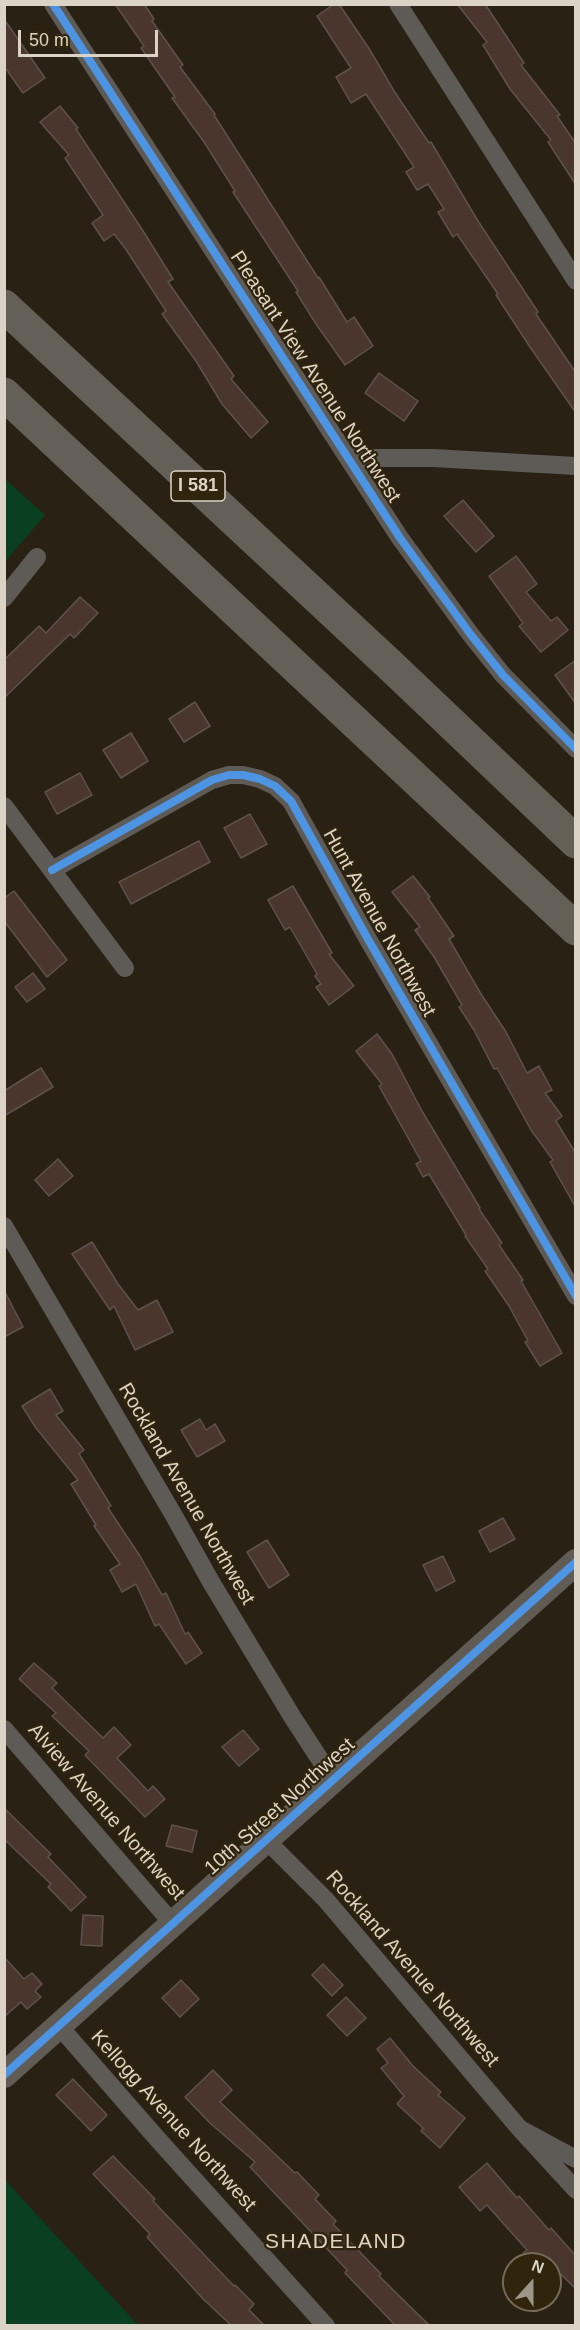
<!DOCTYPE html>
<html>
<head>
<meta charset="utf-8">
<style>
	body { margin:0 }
	#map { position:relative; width:580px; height:2330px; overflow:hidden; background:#292114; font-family:Arial,sans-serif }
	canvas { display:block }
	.frame { position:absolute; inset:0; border:6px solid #dbd3c5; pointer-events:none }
	.north { position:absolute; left:502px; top:2252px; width:60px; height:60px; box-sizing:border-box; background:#31240c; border:2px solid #756a56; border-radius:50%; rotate:21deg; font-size:16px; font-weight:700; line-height:24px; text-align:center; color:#dbd3c5 }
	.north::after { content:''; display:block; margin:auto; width:21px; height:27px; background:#9d9587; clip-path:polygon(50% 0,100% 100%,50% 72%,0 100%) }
	.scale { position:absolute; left:18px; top:30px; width:140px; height:27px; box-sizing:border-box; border:3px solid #dbd3c5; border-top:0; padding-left:8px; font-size:18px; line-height:21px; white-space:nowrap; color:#dbd3c5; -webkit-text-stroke:4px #31240c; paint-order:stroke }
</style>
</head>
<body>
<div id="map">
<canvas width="580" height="2330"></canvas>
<div class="frame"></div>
<div class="north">N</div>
<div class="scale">50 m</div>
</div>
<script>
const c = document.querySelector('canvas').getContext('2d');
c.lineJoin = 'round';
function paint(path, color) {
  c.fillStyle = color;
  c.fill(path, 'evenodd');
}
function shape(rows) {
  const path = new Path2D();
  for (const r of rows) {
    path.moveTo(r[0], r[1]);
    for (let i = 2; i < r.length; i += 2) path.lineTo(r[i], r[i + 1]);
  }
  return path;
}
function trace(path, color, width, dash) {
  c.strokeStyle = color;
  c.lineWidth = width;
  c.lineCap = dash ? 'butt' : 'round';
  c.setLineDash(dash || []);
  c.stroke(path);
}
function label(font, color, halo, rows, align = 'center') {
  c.font = font + ' Arial,sans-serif';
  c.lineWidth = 4.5;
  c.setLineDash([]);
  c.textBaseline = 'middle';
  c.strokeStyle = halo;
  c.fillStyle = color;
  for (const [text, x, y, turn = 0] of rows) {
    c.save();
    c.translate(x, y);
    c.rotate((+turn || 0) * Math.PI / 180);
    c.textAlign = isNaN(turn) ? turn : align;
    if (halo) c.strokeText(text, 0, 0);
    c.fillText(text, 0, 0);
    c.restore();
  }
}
const green = shape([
	[5,479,45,515,5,562],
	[5,2180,138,2325,5,2325]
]);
const building = shape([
	[115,4,144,4,154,19,152,21,183,65,180,67,215,114,214,115,318,278,319,277,347,322,354,317,373,346,345,365,316,324,296,292,298,291,233,192,235,191,204,142,172,98,175,97,141,48,144,46,115,4],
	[334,4,339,4,370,50,394,91,429,143,431,142,478,221,538,312,536,314,576,373,576,413,530,347,496,295,498,294,457,234,453,237,438,212,444,209,428,184,417,190,406,172,414,167,366,94,351,103,336,77,351,68,317,16,334,4],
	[457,4,485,4,524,63,521,65,560,115,557,116,576,144,576,185,548,142,551,140,510,89,483,45,487,42,457,4],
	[4,19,45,78,23,93,4,66,4,19],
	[60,106,78,128,76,129,145,234,173,279,168,282,234,376,231,379,268,422,251,438,222,404,196,361,162,314,166,311,125,248,114,234,104,241,92,223,103,215,65,158,69,155,40,122,60,106],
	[379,373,418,401,404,421,365,393,379,373],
	[463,500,494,536,476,552,444,516,463,500],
	[516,556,537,584,526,592,551,621,557,617,568,630,541,652,519,626,523,623,489,576,516,556],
	[80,597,98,613,74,638,70,634,4,698,4,660,39,626,46,633,80,597],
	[576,660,576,704,555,675,576,660],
	[195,702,210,726,184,742,169,719,195,702],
	[131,733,148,761,121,778,103,750,131,733],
	[80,773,92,795,57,814,45,792,80,773],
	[250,814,267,844,241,858,224,828,250,814],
	[199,841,210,862,131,904,119,882,199,841],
	[413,876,430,897,428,898,454,936,449,939,481,994,506,1032,527,1073,539,1066,552,1090,545,1093,562,1116,556,1121,576,1154,576,1208,550,1162,553,1160,531,1130,497,1068,494,1069,474,1030,459,1007,462,1005,434,957,415,930,420,927,392,892,413,876],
	[293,886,332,953,329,954,354,986,329,1005,316,987,321,984,315,976,317,974,290,927,285,930,268,900,293,886],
	[14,891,67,960,47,977,4,921,4,898,14,891],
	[33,973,45,989,27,1002,15,987,33,973],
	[377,1034,392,1054,422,1111,480,1208,479,1209,502,1243,499,1245,523,1280,521,1281,562,1353,540,1366,525,1342,528,1341,509,1306,485,1271,488,1269,465,1236,466,1235,429,1174,423,1177,416,1164,421,1161,379,1086,382,1084,356,1051,377,1034],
	[41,1068,53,1087,4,1116,4,1091,41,1068],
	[58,1159,73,1176,49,1196,35,1180,58,1159],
	[92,1242,118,1284,138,1310,157,1300,173,1332,135,1350,114,1306,110,1310,72,1254,92,1242],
	[4,1290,23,1327,4,1337,4,1290],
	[50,1389,63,1411,56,1415,84,1450,79,1454,111,1506,108,1508,140,1556,162,1595,166,1593,185,1634,188,1632,202,1653,186,1664,159,1624,155,1626,136,1584,122,1592,110,1570,120,1564,94,1526,96,1525,71,1484,78,1480,36,1428,22,1406,50,1389],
	[200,1419,206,1430,215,1424,225,1441,197,1457,181,1430,200,1419],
	[503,1518,515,1539,490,1552,479,1531,503,1518],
	[267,1540,289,1575,269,1588,247,1552,267,1540],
	[443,1556,455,1581,436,1591,423,1565,443,1556],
	[34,1663,57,1683,52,1688,103,1738,114,1727,131,1745,117,1758,148,1791,153,1786,165,1799,145,1817,85,1755,89,1751,52,1716,56,1713,19,1679,34,1663],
	[243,1730,259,1749,239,1766,222,1747,243,1730],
	[4,1808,51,1854,48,1857,86,1897,71,1911,48,1887,51,1884,4,1839,4,1808],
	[172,1825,197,1831,192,1852,166,1846,172,1825],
	[83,1915,103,1916,102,1946,81,1945,83,1915],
	[4,1957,24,1979,32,1973,42,1984,35,1991,41,1997,27,2009,21,2002,4,2017,4,1957],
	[323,1964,343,1985,332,1996,312,1975,323,1964],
	[181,1980,199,1999,180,2017,162,1998,181,1980],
	[346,1997,366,2018,347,2036,327,2015,346,1997],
	[390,2038,413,2066,441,2092,438,2095,465,2118,440,2148,421,2131,423,2128,397,2104,404,2096,381,2068,388,2063,377,2049,390,2038],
	[213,2070,232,2090,220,2102,295,2173,297,2172,319,2195,315,2199,336,2221,333,2224,381,2274,379,2276,429,2325,395,2325,345,2273,347,2270,250,2167,255,2162,210,2123,185,2097,213,2070],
	[73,2079,107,2115,91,2131,56,2095,73,2079],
	[113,2156,155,2199,153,2201,234,2286,235,2285,254,2304,249,2310,264,2325,231,2325,203,2299,147,2237,150,2234,93,2174,113,2156],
	[487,2163,517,2198,519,2196,549,2230,551,2228,576,2256,576,2289,550,2264,533,2264,523,2253,527,2250,487,2205,480,2211,459,2187,487,2163]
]);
const street = shape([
	[53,4,400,538,471,635,503,675,576,749],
	[398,4,576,281],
	[348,458,433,458,576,466],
	[4,598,37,557],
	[4,806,125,968],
	[52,870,212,780,229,775,243,775,260,779,275,786,291,801,369,941,576,1296],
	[4,1226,173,1514,211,1582,293,1718,334,1781],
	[4,1729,174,1925],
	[267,1841,326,1900,520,2129],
	[59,2026,154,2135,326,2326],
	[576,2159,520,2129,576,2190]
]);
const secondary = shape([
	[4,2075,576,1562]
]);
const highway = shape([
	[4,306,391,666,576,842],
	[4,394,576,929]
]);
const cycleway = shape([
	[53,4,400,538,471,635,503,675,576,749],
	[52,870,212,780,229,775,243,775,260,779,275,786,291,801,369,941,576,1296],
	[4,2075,576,1562]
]);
const shields = [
	[198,486,54]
];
const shieldNames = [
	["I 581",198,486]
];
const streetNames = [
	["Pleasant View Avenue Northwest",315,377,57],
	["Hunt Avenue Northwest",379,923,61],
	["Rockland Avenue Northwest",186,1494,60],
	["10th Street Northwest",280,1807,-42],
	["Alview Avenue Northwest",106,1812,49],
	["Rockland Avenue Northwest",412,1969,49],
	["Kellogg Avenue Northwest",173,2121,48]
];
const neighbourhoodNames = [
	["SHADELAND",336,2242]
];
paint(green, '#0b3f21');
paint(building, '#4b362e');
trace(building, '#5d534c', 1.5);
trace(street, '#5e5a55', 18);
trace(secondary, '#605c55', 26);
trace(highway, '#656057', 33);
trace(cycleway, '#4d94e3', 8);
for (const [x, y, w] of shields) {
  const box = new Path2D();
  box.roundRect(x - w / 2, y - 15, w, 30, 4.5);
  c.fillStyle = '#31240c';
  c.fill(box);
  trace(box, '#dbd3c5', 1.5);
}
label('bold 18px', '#dbd3c5', null, shieldNames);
label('20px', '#dbd3c5', '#31240c', streetNames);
c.letterSpacing = '1.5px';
label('21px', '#dbd3c5', '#31240c', neighbourhoodNames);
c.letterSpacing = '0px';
</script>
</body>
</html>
